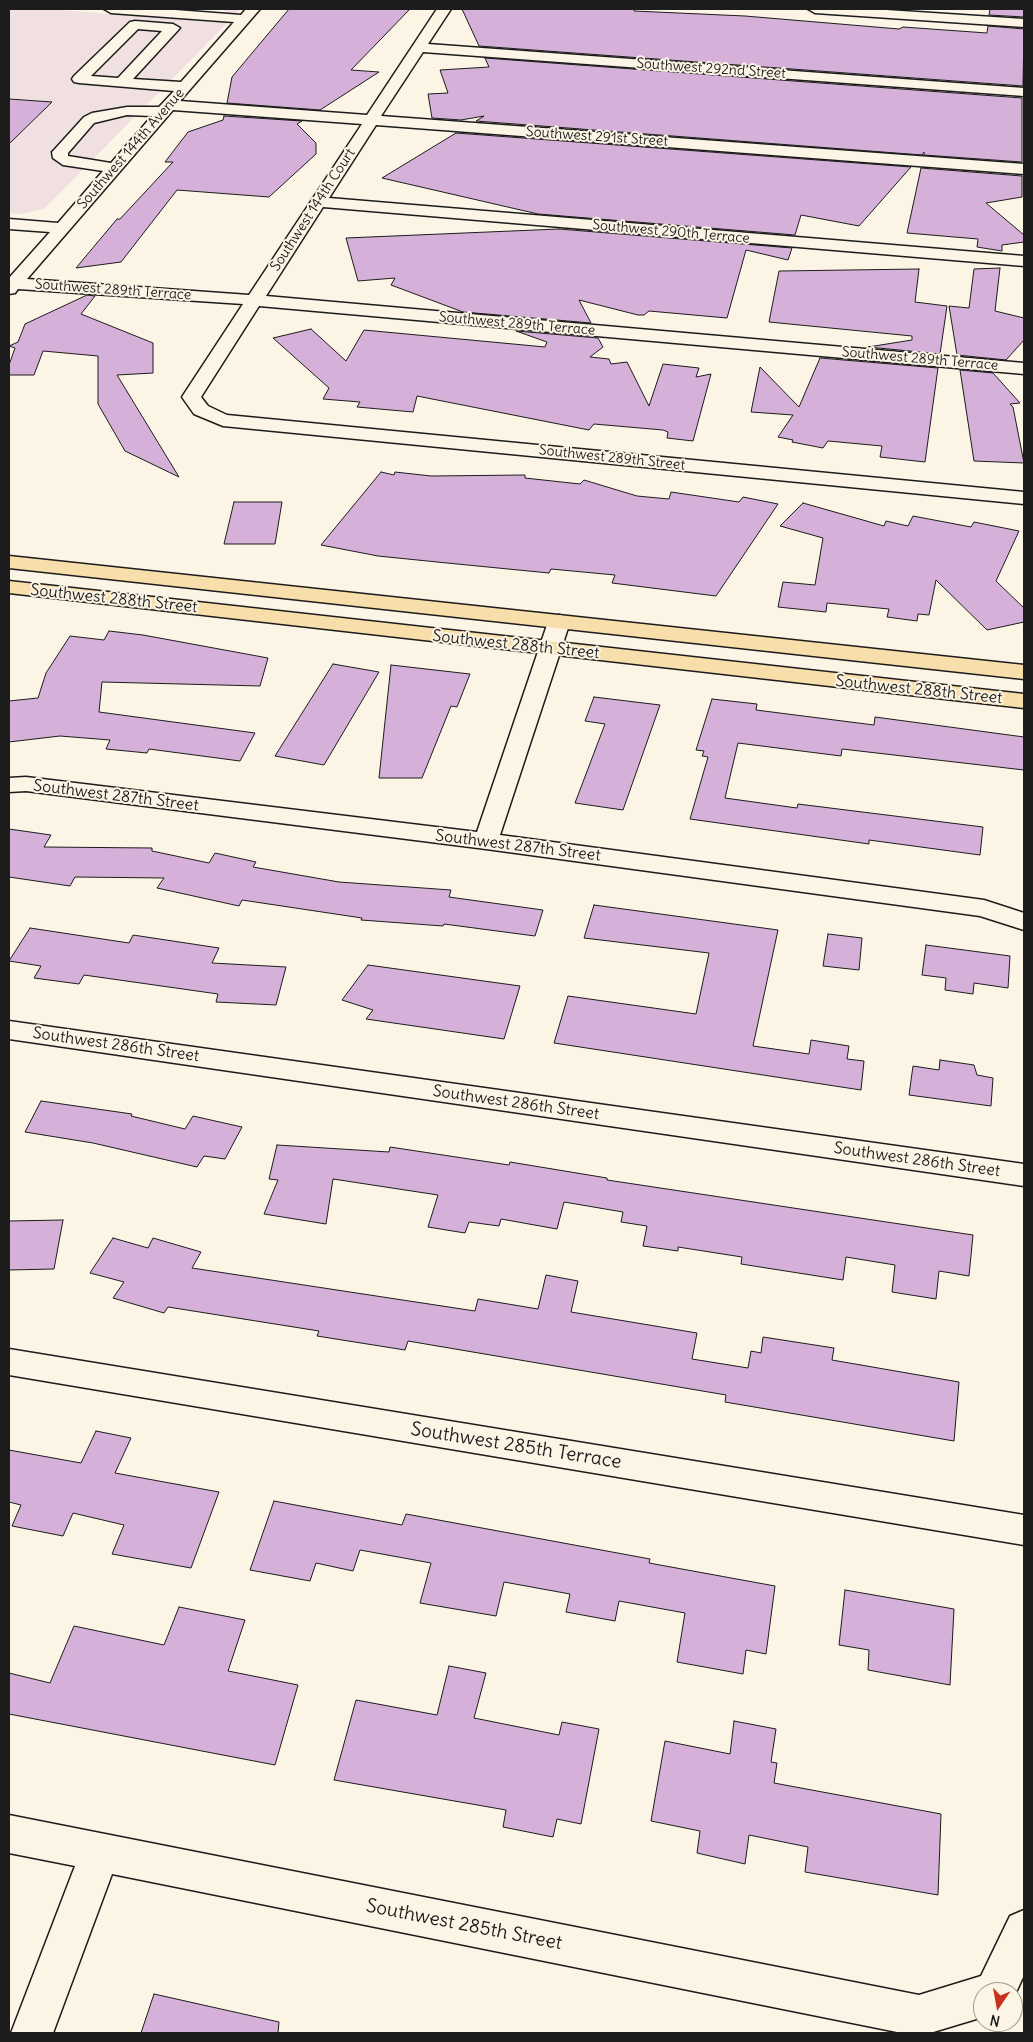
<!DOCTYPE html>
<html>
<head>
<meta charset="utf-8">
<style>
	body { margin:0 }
	#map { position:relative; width:1033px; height:2042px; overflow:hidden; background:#fcf5e5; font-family:Delius,sans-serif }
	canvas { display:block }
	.frame { position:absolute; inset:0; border:10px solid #1c1c1c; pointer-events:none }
	.north { position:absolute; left:973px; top:1982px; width:50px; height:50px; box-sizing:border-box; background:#fcf5e5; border:1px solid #a29e95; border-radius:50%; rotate:192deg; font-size:14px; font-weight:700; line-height:20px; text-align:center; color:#1c1c1c }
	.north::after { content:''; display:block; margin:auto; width:18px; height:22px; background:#c8321e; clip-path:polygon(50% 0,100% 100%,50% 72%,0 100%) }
</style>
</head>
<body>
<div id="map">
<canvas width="1033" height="2042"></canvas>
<div class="frame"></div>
<div class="north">N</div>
</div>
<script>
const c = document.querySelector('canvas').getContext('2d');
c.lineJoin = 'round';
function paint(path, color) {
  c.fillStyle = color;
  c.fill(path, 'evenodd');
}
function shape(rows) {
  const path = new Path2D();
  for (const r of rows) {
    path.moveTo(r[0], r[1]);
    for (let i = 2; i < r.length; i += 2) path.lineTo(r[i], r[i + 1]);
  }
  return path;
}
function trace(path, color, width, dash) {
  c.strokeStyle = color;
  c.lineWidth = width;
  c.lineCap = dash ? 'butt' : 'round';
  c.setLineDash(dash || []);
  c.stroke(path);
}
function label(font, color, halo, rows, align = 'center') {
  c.font = font + ' Delius,sans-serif';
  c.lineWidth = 4;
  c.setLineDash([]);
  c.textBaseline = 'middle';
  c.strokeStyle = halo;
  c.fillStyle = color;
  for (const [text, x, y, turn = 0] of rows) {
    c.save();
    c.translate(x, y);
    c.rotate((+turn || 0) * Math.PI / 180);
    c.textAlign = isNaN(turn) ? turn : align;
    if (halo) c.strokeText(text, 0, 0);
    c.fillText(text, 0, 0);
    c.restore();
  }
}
const built = shape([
	[9,9,48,9,212,22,227,9,241,9,44,209,20,214,9,213]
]);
const building = shape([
	[289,9,410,9,351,70,379,72,320,110,227,103,232,77,289,9],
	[462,9,635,9,634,11,745,16,899,29,903,27,987,33,988,26,1024,29,1023,86,479,46,462,9],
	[990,9,1024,9,1024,17,989,15,990,9],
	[485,58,1022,98,1022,162,924,155,924,152,922,155,476,121,484,116,461,120,432,118,428,94,448,93,440,70,489,67,485,58],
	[9,99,52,102,9,144,9,99],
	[224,116,302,121,297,124,316,143,316,154,269,197,177,190,121,262,76,268,117,219,120,219,173,162,165,162,188,132,223,120,224,116],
	[456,133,911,167,859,226,801,215,795,235,538,214,382,178,456,133],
	[921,168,1022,176,1022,197,986,203,1024,235,1024,242,1002,245,1002,251,977,247,978,239,907,233,921,168],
	[559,229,792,248,788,260,746,250,727,318,649,311,644,315,638,315,579,300,591,323,463,312,391,285,395,278,358,281,346,238,559,229],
	[1000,268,995,311,1024,318,1024,340,1006,360,957,355,949,306,969,308,974,269,1000,268],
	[919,269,915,302,947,306,940,354,868,347,912,340,912,336,769,322,779,271,919,269],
	[87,295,95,296,81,314,153,343,153,373,117,375,179,477,125,451,98,404,98,356,43,351,34,375,9,375,9,365,15,348,9,346,18,342,25,324,87,295],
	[311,329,346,361,364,330,545,347,547,342,516,331,598,338,603,347,590,357,609,359,611,364,627,362,649,406,663,364,699,368,696,377,711,374,693,441,667,438,668,432,663,430,594,424,589,430,417,396,413,412,357,407,360,402,323,399,329,388,273,338,311,329],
	[820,358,938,368,925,462,880,457,882,446,828,441,823,448,792,442,793,440,778,437,793,415,751,412,760,367,799,407,820,358],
	[960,370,993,373,1020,403,1010,404,1013,407,1024,463,974,461,960,370],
	[381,472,394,475,395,472,431,476,525,475,525,478,580,484,584,480,637,496,669,499,671,492,739,502,743,497,778,504,716,596,612,583,615,575,551,569,549,573,447,563,378,556,321,545,381,472],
	[234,502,282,502,275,544,224,544,234,502],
	[803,503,884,526,886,521,908,526,913,516,971,527,974,522,1019,531,996,581,1024,608,1024,622,987,630,936,580,929,615,918,614,917,621,887,617,889,609,827,603,826,612,778,607,783,582,815,585,823,538,780,526,803,503],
	[109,631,143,635,268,658,260,686,102,682,99,712,255,733,240,761,149,749,147,753,106,749,110,740,60,736,9,742,9,701,38,698,46,673,70,636,104,640,109,631],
	[333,664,379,672,324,765,275,756,333,664],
	[391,665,470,674,457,707,451,706,422,778,379,778,391,665],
	[594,697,660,705,623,810,575,803,605,724,585,721,594,697],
	[712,699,757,704,756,710,874,725,875,717,1024,737,1024,770,842,749,841,756,738,743,725,798,797,808,798,804,983,827,980,855,869,840,869,844,690,819,708,757,702,756,704,751,696,750,712,699],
	[9,829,51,835,44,847,152,848,152,851,209,863,215,853,256,862,253,867,339,882,451,890,449,897,543,910,535,936,444,924,443,926,361,920,362,918,242,900,239,906,157,888,164,878,75,877,70,886,9,877,9,829],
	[594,905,778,930,753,1046,809,1054,811,1040,849,1046,847,1059,864,1061,861,1090,554,1043,568,996,696,1014,709,953,584,938,594,905],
	[30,928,129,943,133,935,219,948,212,963,286,967,276,1005,216,1002,218,994,84,975,79,984,34,978,41,966,9,961,30,928],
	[828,934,862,938,859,970,823,966,828,934],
	[926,945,1010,956,1008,988,974,983,973,994,945,990,946,978,922,975,926,945],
	[368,965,520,986,504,1039,366,1019,373,1010,342,1000,368,965],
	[940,1060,974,1065,977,1075,993,1078,991,1106,909,1095,913,1066,939,1070,940,1060],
	[41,1101,132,1114,131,1116,185,1129,193,1116,242,1127,225,1159,204,1156,197,1167,93,1143,25,1132,41,1101],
	[277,1145,389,1152,390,1147,509,1165,510,1162,607,1178,607,1180,973,1235,969,1276,939,1271,936,1299,892,1292,895,1265,846,1257,843,1280,741,1264,742,1257,678,1247,678,1251,643,1246,647,1226,621,1222,623,1212,564,1202,557,1229,501,1219,499,1226,469,1222,465,1233,428,1227,438,1195,333,1179,326,1224,264,1214,278,1180,269,1179,277,1145],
	[63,1220,54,1269,9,1270,9,1221,63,1220],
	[113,1238,148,1248,153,1238,201,1252,192,1268,475,1311,478,1299,538,1309,546,1275,578,1281,571,1312,697,1333,692,1359,748,1368,751,1351,761,1353,763,1337,834,1348,832,1360,959,1382,954,1441,725,1402,726,1395,408,1341,405,1350,317,1336,319,1331,168,1307,164,1313,113,1298,124,1282,90,1273,113,1238],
	[96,1431,131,1438,115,1473,219,1492,191,1568,112,1554,124,1525,73,1513,63,1536,12,1526,21,1505,9,1502,9,1450,81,1463,96,1431],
	[274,1501,402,1525,406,1514,650,1559,649,1563,775,1586,766,1654,746,1650,743,1674,677,1662,685,1613,619,1601,615,1621,566,1612,570,1594,504,1582,496,1616,420,1603,431,1563,360,1550,353,1571,316,1563,310,1581,250,1570,274,1501],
	[845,1590,954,1609,950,1685,868,1670,869,1650,839,1645,845,1590],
	[179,1607,245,1620,228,1671,298,1685,275,1765,9,1714,9,1673,50,1683,74,1626,164,1645,179,1607],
	[449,1666,486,1673,474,1718,559,1735,562,1722,599,1729,581,1824,557,1819,553,1837,503,1827,506,1810,334,1780,356,1700,437,1715,449,1666],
	[734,1721,776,1729,771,1762,777,1763,774,1783,941,1814,938,1895,805,1872,808,1847,749,1835,745,1864,697,1853,700,1831,651,1821,665,1741,730,1754,734,1721],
	[154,1994,279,2022,278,2033,141,2033,154,1994]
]);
const minor = shape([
	[104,9,162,9,241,15,246,9,260,9,180,101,367,115,437,9,451,9,428,44,1024,88,1024,96,423,52,381,116,1024,164,1024,174,376,125,329,198,1024,256,1024,266,323,207,266,296,1024,363,1024,374,259,306,201,397,208,406,227,415,1024,492,1024,504,223,426,194,414,182,397,243,304,18,289,15,293,9,294,9,278,50,232,9,229,9,219,58,223,103,171,63,165,53,158,52,152,55,149,84,117,92,113,127,107,159,107,174,91,79,83,74,82,72,79,74,76,130,22,135,21,173,24,180,28,133,79,181,82,234,22,111,13,104,9],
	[138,29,162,31,118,78,91,76,138,29],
	[173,110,362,124,249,295,27,279,173,110],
	[127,115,152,116,111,163,68,156,68,153,94,123,127,115],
	[808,9,871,9,1024,19,1024,27,815,13,808,9],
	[559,615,567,617,570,622,500,835,984,900,1024,913,1024,930,980,916,486,849,26,791,9,792,9,778,26,777,477,832,548,622,551,617,559,615],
	[9,1021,1024,1164,1024,1186,9,1039,9,1021],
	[9,1349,1024,1515,1024,1545,9,1375,9,1349],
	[9,1815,919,1995,981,1976,1010,1916,1024,1910,1024,1975,1013,1999,1013,1992,983,1992,983,2017,930,2033,902,2033,112,1874,53,2033,11,2033,75,1866,9,1853,9,1815]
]);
const major = shape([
	[9,556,1024,665,1024,679,9,568,9,556],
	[9,581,1024,694,1024,708,9,593,9,581]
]);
const farStreetnames = [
	["Southwest 292nd Street",711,69,4],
	["Southwest 291st Street",597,137,4],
	["Southwest 144th Avenue",131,149,-49],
	["Southwest 144th Court",313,210,-57],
	["Southwest 290th Terrace",671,232,5],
	["Southwest 289th Terrace",113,290,4],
	["Southwest 289th Terrace",517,324,5],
	["Southwest 289th Terrace",920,359,5],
	["Southwest 289th Street",612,458,6]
];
const streetNames = [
	["Southwest 288th Street",114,599,6],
	["Southwest 288th Street",516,645,6],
	["Southwest 288th Street",919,690,6],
	["Southwest 287th Street",116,796,7],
	["Southwest 287th Street",518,846,7],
	["Southwest 286th Street",116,1045,8],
	["Southwest 286th Street",516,1103,8],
	["Southwest 286th Street",917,1160,8]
];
const nearStreetnames = [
	["Southwest 285th Terrace",516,1446,9],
	["Southwest 285th Street",464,1925,11]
];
paint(built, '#f0e0e1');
paint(building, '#d5b0d8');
trace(building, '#1c1c1c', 1);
trace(minor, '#1c1c1c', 3);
trace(major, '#1c1c1c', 3);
paint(minor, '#fcf5e5');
paint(major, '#f8deab');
label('14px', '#1c1c1c', '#fcf5e5', farStreetnames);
label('16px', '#1c1c1c', '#fcf5e5', streetNames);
label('19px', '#1c1c1c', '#fcf5e5', nearStreetnames);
</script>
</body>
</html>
